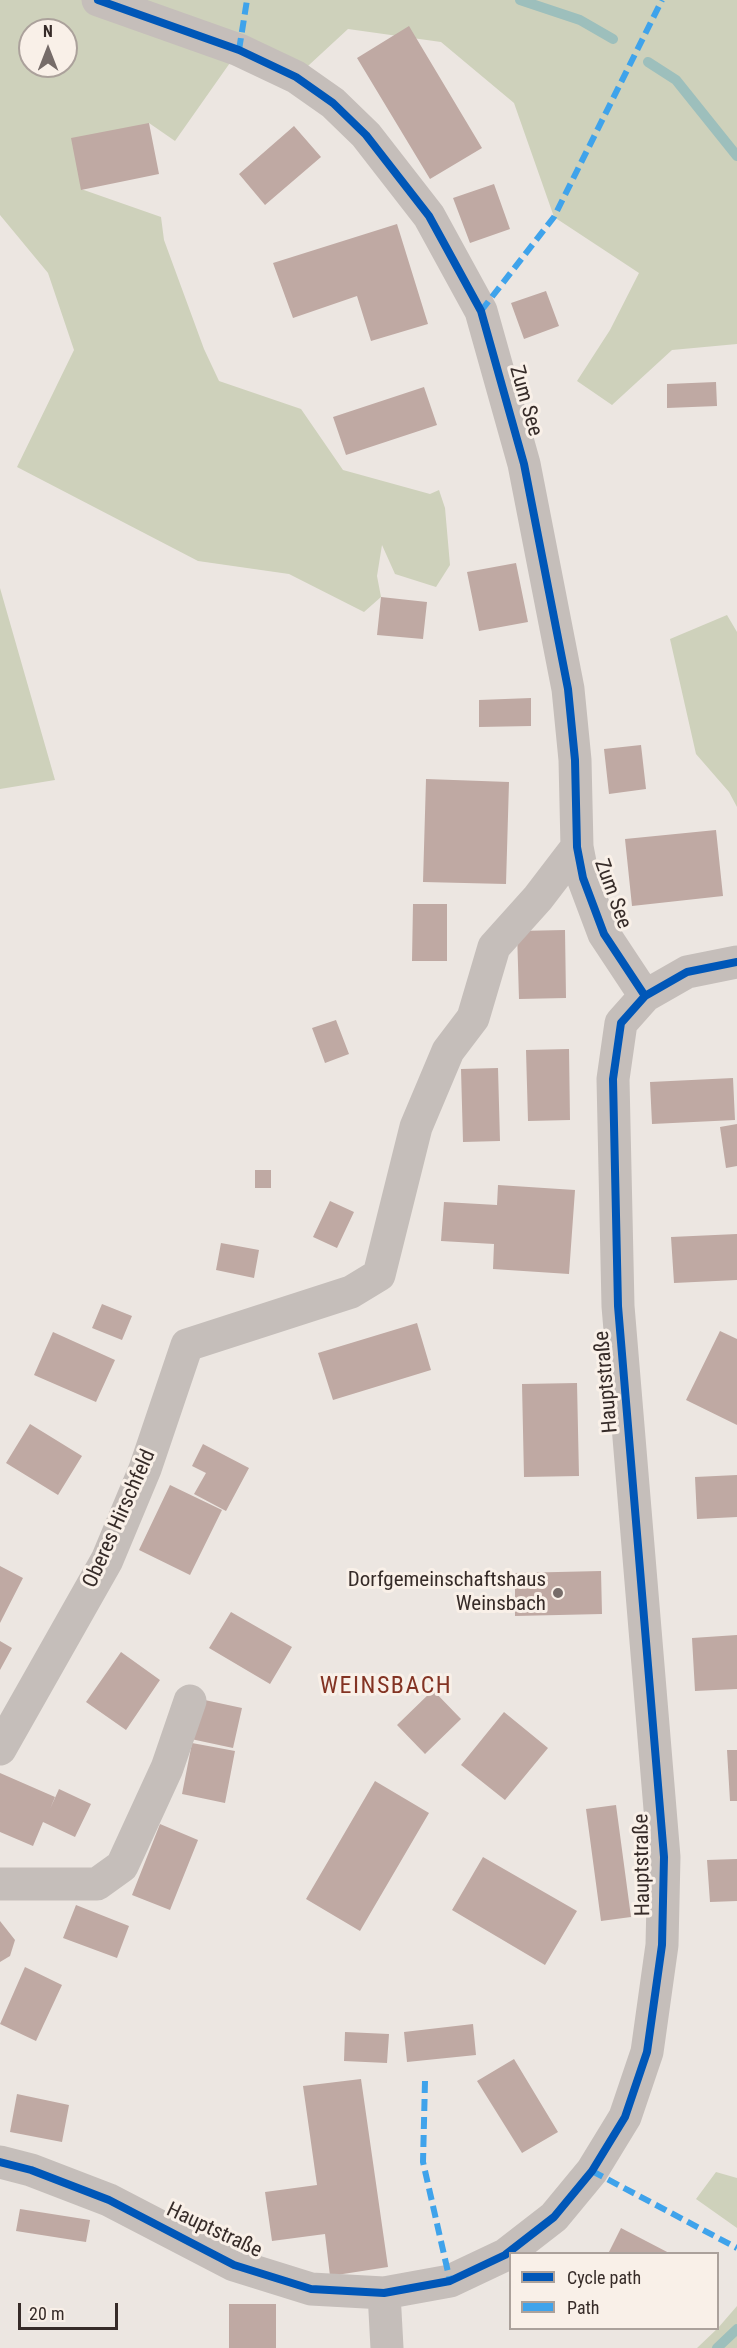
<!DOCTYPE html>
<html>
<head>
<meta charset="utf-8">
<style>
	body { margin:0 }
	#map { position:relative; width:737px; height:2348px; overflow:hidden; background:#ece6e1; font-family:"Roboto Condensed",sans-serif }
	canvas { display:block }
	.legend { position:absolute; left:509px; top:2252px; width:210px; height:78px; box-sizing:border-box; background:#f9f0e8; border:2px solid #aba19b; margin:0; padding:8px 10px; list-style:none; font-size:18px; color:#362b28 }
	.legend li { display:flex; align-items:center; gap:12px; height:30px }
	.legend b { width:30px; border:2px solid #aba19b }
	.north { position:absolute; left:18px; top:18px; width:60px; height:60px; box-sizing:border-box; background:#f9f0e8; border:2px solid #aba19b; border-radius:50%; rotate:0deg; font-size:16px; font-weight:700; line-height:24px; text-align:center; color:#362b28 }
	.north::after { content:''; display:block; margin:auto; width:21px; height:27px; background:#766c69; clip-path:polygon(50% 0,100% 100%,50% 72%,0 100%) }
	.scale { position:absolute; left:18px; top:2303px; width:100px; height:27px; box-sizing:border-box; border:3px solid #362b28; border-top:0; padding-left:8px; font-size:18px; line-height:21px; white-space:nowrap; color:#362b28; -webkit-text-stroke:4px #f9f0e8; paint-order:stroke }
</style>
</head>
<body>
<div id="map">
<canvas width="737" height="2348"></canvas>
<ul class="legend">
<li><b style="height:8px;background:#0057b8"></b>Cycle path</li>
<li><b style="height:8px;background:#3fa3eb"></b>Path</li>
</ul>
<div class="north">N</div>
<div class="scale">20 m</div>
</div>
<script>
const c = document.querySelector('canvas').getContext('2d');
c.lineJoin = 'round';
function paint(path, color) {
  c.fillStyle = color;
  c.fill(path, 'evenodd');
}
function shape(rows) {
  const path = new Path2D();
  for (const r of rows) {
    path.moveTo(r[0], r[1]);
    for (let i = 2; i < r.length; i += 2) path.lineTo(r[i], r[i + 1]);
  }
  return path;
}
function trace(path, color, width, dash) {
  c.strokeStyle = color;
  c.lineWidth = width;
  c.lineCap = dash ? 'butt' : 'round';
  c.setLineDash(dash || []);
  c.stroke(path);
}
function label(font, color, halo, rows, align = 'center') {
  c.font = font + ' "Roboto Condensed",sans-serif';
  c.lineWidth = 6;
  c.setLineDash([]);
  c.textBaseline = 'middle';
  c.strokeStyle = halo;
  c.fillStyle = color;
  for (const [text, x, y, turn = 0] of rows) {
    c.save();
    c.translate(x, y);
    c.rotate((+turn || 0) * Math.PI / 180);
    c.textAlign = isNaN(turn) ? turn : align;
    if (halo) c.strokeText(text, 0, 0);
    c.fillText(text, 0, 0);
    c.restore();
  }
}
const green = shape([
	[0,0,737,0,737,344,672,350,612,405,577,381,610,330,639,273,554,217,514,103,441,42,348,29,296,77,239,50,175,141,149,123,81,189,161,217,164,240,204,349,219,381,301,409,343,470,430,494,439,490,445,508,450,565,436,587,395,574,382,545,377,576,381,597,364,612,289,574,198,561,17,467,74,350,48,273,0,215],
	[30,30,66,30,66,66,30,66],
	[0,588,55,780,0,789],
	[727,615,737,632,737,807,729,792,696,754,670,639],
	[716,2172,737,2178,737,2228,696,2199],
	[737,2306,737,2348,697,2348,718,2328]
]);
const stream = shape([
	[520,0,580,20,613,39],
	[648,62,676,80,737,156],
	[717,2348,737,2329]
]);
const building = shape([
	[409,26,482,148,430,179,357,58],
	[149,123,159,174,81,190,71,138],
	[294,126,321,157,265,205,239,174],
	[494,184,510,229,470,243,453,198],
	[397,224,428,324,371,341,357,296,293,318,273,263],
	[546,291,559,326,524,339,511,303],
	[716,382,717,406,667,408,667,384],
	[424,387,437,425,346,455,333,417],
	[516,563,528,622,479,631,467,572],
	[381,597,427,602,423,639,377,635],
	[531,698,531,726,479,727,479,700],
	[641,745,646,789,609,794,604,749],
	[426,779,509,782,506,884,423,882],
	[716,830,723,896,632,906,625,839],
	[413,904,447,904,447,961,412,961],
	[565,930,566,998,519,999,517,931],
	[336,1020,349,1054,325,1063,312,1028],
	[569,1049,570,1120,528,1121,526,1050],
	[498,1068,500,1141,463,1142,461,1069],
	[733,1078,735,1120,652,1124,650,1082],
	[737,1124,737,1166,726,1168,720,1127],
	[255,1170,271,1170,271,1188,255,1188],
	[498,1185,575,1190,569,1274,493,1269,494,1244,441,1241,444,1202,497,1205],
	[330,1201,354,1212,337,1248,313,1237],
	[737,1234,737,1280,674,1283,671,1237],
	[221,1243,259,1250,254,1278,216,1270],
	[102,1304,132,1316,122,1340,92,1328],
	[417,1323,431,1370,333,1400,318,1353],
	[720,1331,737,1339,737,1425,686,1400],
	[53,1332,115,1360,96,1402,34,1375],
	[577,1383,579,1476,524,1477,522,1384],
	[30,1424,82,1456,58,1495,6,1463],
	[203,1444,249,1468,226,1511,194,1494,206,1473,192,1466],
	[737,1475,737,1517,697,1519,695,1477],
	[170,1485,222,1510,190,1575,139,1550],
	[0,1566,23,1578,0,1623],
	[601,1571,602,1614,515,1616,515,1573],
	[231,1612,292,1647,270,1684,209,1648],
	[737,1635,737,1689,695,1691,692,1638],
	[0,1641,12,1648,0,1670],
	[121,1652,160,1680,126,1730,86,1702],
	[433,1690,461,1719,425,1754,397,1725],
	[200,1699,242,1708,233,1748,191,1739],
	[504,1712,548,1748,505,1800,461,1765],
	[192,1743,235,1751,225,1803,182,1794],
	[727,1750,737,1750,737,1801,730,1801],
	[0,1773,55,1797,50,1809,59,1789,91,1804,75,1837,43,1822,33,1846,0,1832],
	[375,1781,429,1813,360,1931,306,1899],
	[616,1805,631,1917,601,1921,586,1809],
	[160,1824,198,1840,170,1910,132,1895],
	[483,1857,577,1911,545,1965,452,1910],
	[737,1859,737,1901,710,1902,707,1860],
	[76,1905,129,1926,117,1958,63,1938],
	[0,1921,15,1940,10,1956,0,1962],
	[25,1967,62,1985,36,2041,0,2024],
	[473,2024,476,2055,407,2062,404,2032],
	[345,2032,389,2034,387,2063,344,2061],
	[514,2059,558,2132,522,2153,477,2081],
	[361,2079,388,2267,330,2276,325,2234,272,2241,265,2192,317,2185,303,2086],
	[17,2094,69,2105,62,2142,10,2132],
	[20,2209,90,2220,86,2242,16,2231],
	[621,2228,671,2254,608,2254],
	[229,2304,276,2304,276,2348,229,2348]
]);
const minor = shape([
	[98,0,239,50,296,77,333,103,366,135,429,216,481,311,524,464,568,689,575,760,577,847,583,878,604,934,645,996],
	[0,1749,107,1560,145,1469,187,1345,351,1292,379,1275,416,1127,448,1051,473,1018,494,947,538,898,577,847],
	[0,1884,97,1884,122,1866,167,1768,190,1701],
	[0,2162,31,2170,109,2200,234,2265,311,2289,384,2293,450,2281,505,2255,554,2217,592,2171,625,2117,647,2052,662,1945,664,1857,618,1306,613,1079,621,1023,645,996,687,972,737,962],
	[384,2293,387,2348]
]);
const quiet = shape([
	[239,50,247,0],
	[481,311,554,217,662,0],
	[425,2081,423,2162,450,2281],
	[592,2171,737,2248]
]);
const cycleway = shape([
	[98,0,239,50,296,77,333,103,366,135,429,216,481,311,524,464,568,689,575,760,577,847,583,878,604,934,645,996],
	[0,2162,31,2170,109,2200,234,2265,311,2289,384,2293,450,2281,505,2255,554,2217,592,2171,625,2117,647,2052,662,1945,664,1857,618,1306,613,1079,621,1023,645,996,687,972,737,962]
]);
const markers = [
	[558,1593,6,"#766c69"]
];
const streetNames = [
	["Zum See",525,401,74],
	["Zum See",612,894,70],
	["Hauptstraße",607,1382,-95],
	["Oberes Hirschfeld",120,1519,-66],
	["Hauptstraße",643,1865,-91],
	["Hauptstraße",214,2231,25]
];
const poiNames = [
	["Dorfgemeinschaftshaus",546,1581],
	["Weinsbach",546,1605]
];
const quarterNames = [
	["WEINSBACH",386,1687]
];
paint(green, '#ced1bb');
trace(stream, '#9dbfbc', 10);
paint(building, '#bfa9a3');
trace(minor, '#c5beba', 33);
trace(quiet, '#3fa3eb', 6, [12, 6]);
trace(cycleway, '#0057b8', 8);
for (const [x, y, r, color] of markers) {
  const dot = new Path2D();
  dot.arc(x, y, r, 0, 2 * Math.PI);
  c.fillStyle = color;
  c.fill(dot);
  trace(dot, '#f9f0e8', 2);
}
label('21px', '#362b28', '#f9f0e8', streetNames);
label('21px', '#362b28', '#f9f0e8', poiNames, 'right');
c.letterSpacing = '1.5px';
label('24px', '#833323', '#f9f0e8', quarterNames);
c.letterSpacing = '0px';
</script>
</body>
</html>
